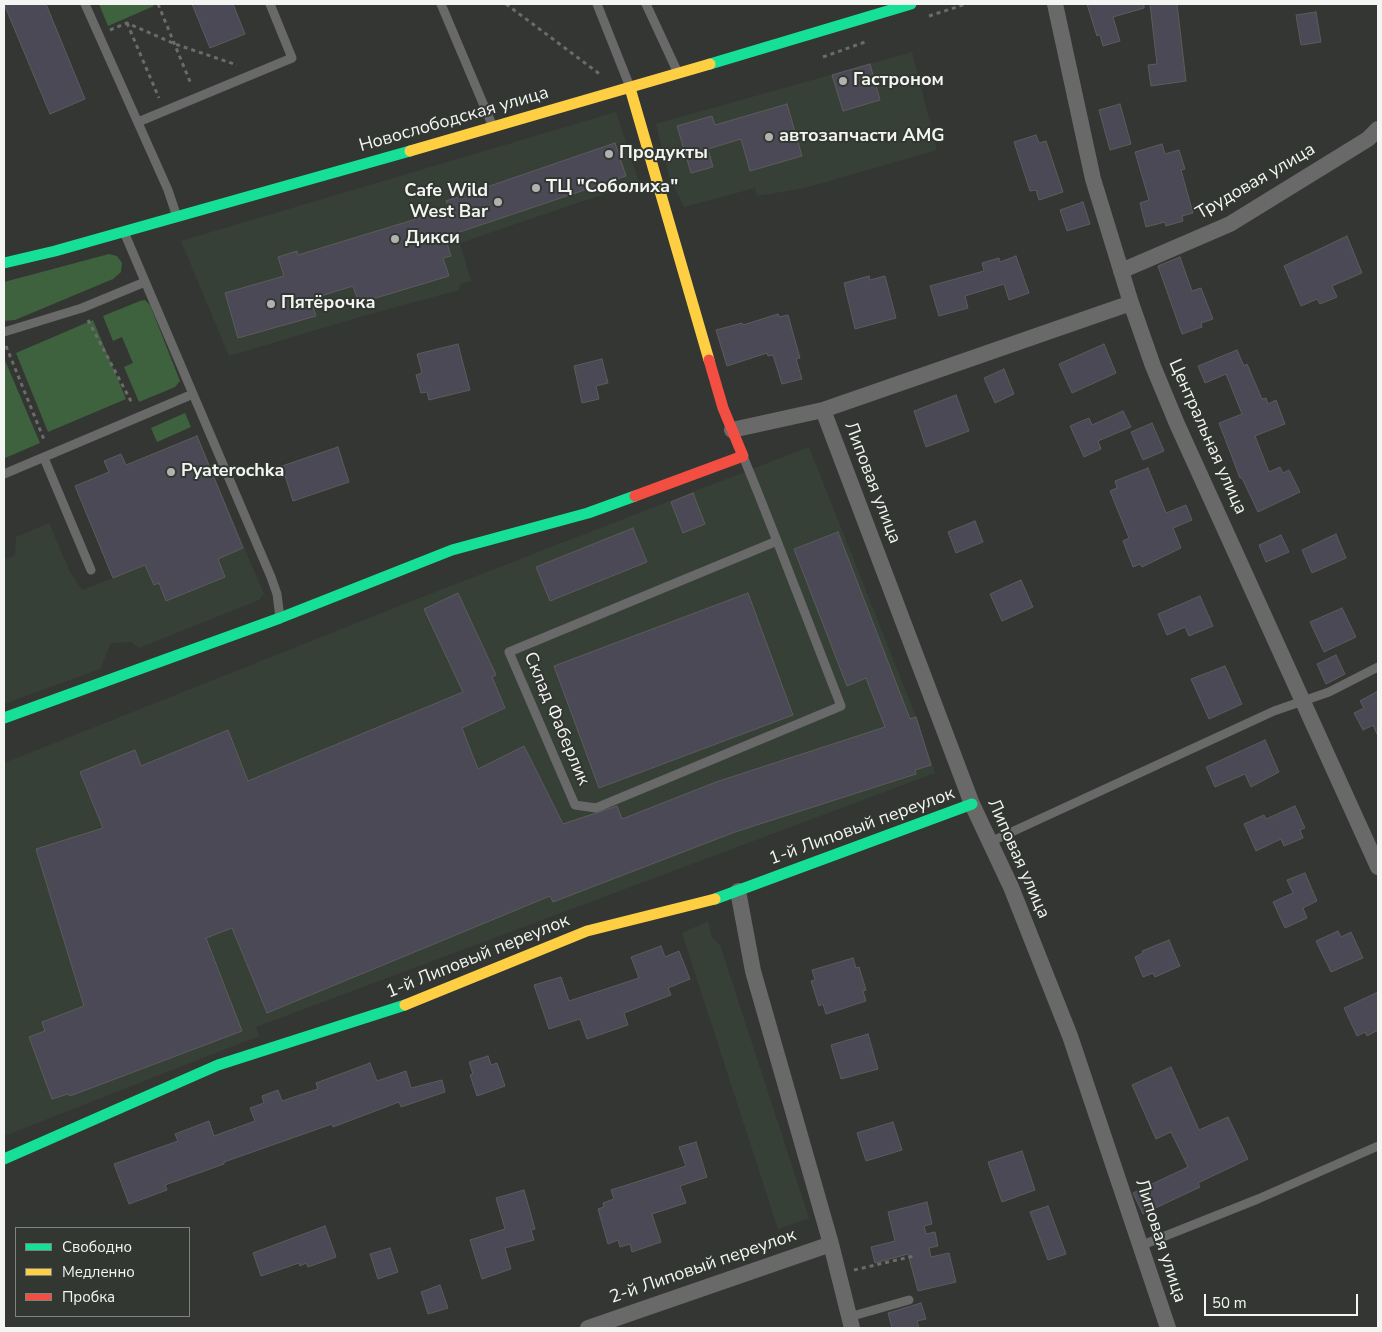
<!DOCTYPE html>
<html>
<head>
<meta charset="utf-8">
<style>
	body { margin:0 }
	#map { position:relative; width:1382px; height:1332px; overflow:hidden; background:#343633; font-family:"Nunito Sans",sans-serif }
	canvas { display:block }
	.frame { position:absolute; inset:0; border:5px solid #f2f5f2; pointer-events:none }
	.legend { position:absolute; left:15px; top:1227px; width:175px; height:90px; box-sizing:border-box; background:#333732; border:1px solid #7f837f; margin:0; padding:6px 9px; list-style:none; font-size:15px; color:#f2f5f2 }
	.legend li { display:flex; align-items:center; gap:10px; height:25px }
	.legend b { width:25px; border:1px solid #7f837f }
	.scale { position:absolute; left:1204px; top:1294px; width:154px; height:22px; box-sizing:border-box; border:2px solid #f2f5f2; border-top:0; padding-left:6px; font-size:15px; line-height:18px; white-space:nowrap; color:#f2f5f2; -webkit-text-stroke:4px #333732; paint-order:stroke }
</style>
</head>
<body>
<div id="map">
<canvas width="1382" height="1332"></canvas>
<div class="frame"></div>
<ul class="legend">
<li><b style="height:6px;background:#16e098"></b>Свободно</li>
<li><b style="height:6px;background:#ffcf43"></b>Медленно</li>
<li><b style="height:6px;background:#f24e42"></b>Пробка</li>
</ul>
<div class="scale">50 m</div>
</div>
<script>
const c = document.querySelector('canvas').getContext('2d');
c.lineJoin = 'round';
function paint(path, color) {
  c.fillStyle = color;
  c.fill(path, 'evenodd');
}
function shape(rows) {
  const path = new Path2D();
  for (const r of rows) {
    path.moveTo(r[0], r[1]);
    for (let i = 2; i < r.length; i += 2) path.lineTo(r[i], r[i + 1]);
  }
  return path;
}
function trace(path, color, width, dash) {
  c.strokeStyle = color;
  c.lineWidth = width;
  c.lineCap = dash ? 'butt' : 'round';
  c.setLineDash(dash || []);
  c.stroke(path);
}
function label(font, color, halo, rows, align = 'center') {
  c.font = font + ' "Nunito Sans",sans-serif';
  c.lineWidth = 4;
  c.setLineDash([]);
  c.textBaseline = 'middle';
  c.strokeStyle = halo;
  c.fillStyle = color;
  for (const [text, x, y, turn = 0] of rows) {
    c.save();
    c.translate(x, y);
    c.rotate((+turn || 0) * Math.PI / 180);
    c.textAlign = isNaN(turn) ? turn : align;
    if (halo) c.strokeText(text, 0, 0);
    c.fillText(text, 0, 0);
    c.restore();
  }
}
const built = shape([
	[912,52,937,150,805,188,757,196,755,188,684,207,670,179,656,124],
	[616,112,639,182,460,243,471,281,460,284,459,290,363,316,229,356,181,241],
	[197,436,264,594,259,600,139,648,131,642,111,643,100,669,4,704,4,560,15,555,16,537,49,523,70,572,82,590,113,578,109,472,104,461,121,454,126,465],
	[809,447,916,717,935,773,256,1027,259,1036,4,1136,4,763,412,601],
	[708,921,712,938,720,945,809,1218,778,1229,682,933]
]);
const green = shape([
	[99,4,153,4,154,6,108,26],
	[109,254,117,256,122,263,121,272,113,279,15,320,4,321,4,282],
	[140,301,145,300,150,305,180,381,175,387,139,402,124,367,133,363,122,337,113,341,103,316],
	[93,320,126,399,48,432,16,353],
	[4,358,40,443,5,458,4,456],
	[185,413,191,427,157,442,151,428]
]);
const building = shape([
	[4,4,46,4,85,99,50,114,4,4],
	[192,4,233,4,245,34,210,48,192,4],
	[1087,4,1144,4,1144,8,1113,17,1120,41,1103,46,1100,35,1097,36,1087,4],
	[1150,4,1177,4,1186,81,1151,86,1148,65,1157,64,1150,4],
	[1316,12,1321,42,1301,45,1296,15,1316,12],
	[870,64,880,100,843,111,832,75,870,64],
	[787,104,802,156,750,171,741,139,708,149,713,167,691,173,677,126,712,116,715,125,787,104],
	[1120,104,1131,144,1110,150,1099,110,1120,104],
	[1036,135,1039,143,1046,141,1063,192,1039,200,1036,190,1030,191,1014,142,1036,135],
	[615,143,626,176,445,237,451,256,443,258,449,276,359,303,353,286,311,299,316,316,238,338,225,293,284,276,278,257,297,251,298,255,449,209,446,201,615,143],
	[1162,144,1165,154,1179,150,1185,169,1181,170,1193,213,1182,216,1183,221,1166,226,1165,222,1146,227,1140,203,1149,200,1135,152,1162,144],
	[1083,202,1090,224,1067,231,1060,210,1083,202],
	[1347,236,1362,273,1332,286,1337,297,1320,304,1317,299,1301,306,1284,266,1347,236],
	[1016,256,1029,293,1009,300,1004,284,965,296,968,308,939,316,930,286,984,271,982,263,999,258,1000,262,1016,256],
	[1180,257,1192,291,1201,288,1213,319,1201,323,1202,327,1182,334,1158,266,1180,257],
	[869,276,870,280,885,276,896,318,855,329,844,283,869,276],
	[778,314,779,317,788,315,800,358,796,359,802,379,782,384,773,355,768,356,767,353,727,366,716,330,742,323,743,325,778,314],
	[458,344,470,390,429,400,427,392,421,393,416,375,422,373,417,354,458,344],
	[1104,344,1116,373,1072,393,1059,364,1104,344],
	[1237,350,1244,366,1247,364,1262,399,1266,398,1268,404,1276,400,1285,424,1255,436,1269,472,1280,467,1283,473,1289,470,1300,492,1258,512,1242,478,1240,478,1219,423,1242,414,1226,374,1205,383,1198,366,1237,350],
	[602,359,608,383,596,386,599,399,582,403,574,366,602,359],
	[1004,369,1014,394,995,403,984,378,1004,369],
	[956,395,969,431,926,447,914,411,956,395],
	[1123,411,1131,427,1098,441,1101,449,1084,457,1070,426,1089,418,1092,425,1123,411],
	[1152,423,1164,451,1143,460,1131,432,1152,423],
	[197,436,243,548,218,559,225,577,166,601,159,583,154,585,145,565,113,578,75,486,109,472,104,461,121,454,126,465,197,436],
	[338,447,349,482,293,501,282,466,338,447],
	[1148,468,1166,513,1186,505,1192,520,1173,528,1181,548,1142,567,1140,564,1133,567,1123,541,1129,538,1110,491,1117,488,1115,481,1148,468],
	[693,493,705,524,683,533,671,502,693,493],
	[975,521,983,542,956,553,948,532,975,521],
	[633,528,647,562,550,601,536,567,633,528],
	[838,532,910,719,916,717,931,765,915,770,916,774,735,832,553,902,550,896,267,1013,232,928,206,938,242,1031,70,1096,68,1094,52,1099,29,1037,45,1031,42,1022,84,1006,36,849,103,828,80,772,135,750,141,766,228,730,248,781,463,692,424,609,458,593,496,675,492,677,505,708,462,728,478,769,524,746,563,824,617,806,622,819,716,782,885,727,866,678,847,686,794,549,838,532],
	[1336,534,1346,558,1312,573,1302,550,1336,534],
	[1281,535,1289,552,1266,562,1259,545,1281,535],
	[1021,580,1033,607,1002,621,990,594,1021,580],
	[748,593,793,715,599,788,554,666,748,593],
	[1200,596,1213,626,1189,636,1185,627,1167,635,1158,614,1200,596],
	[1342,608,1356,637,1324,652,1310,622,1342,608],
	[1336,655,1345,674,1326,684,1317,664,1336,655],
	[1225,666,1242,704,1209,719,1191,679,1225,666],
	[1378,691,1378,736,1373,725,1363,730,1354,713,1364,708,1360,701,1378,691],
	[1265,740,1279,772,1251,787,1245,774,1215,787,1206,767,1265,740],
	[1295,806,1305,828,1300,830,1303,838,1284,846,1281,839,1256,851,1244,824,1264,815,1266,819,1295,806],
	[1305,873,1317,901,1303,908,1307,918,1285,928,1273,902,1293,893,1287,880,1305,873],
	[1338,931,1341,937,1351,932,1363,958,1331,972,1316,941,1338,931],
	[1169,940,1180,966,1155,977,1153,973,1143,977,1135,957,1143,953,1142,951,1169,940],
	[661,946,665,957,679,951,690,979,668,988,671,995,624,1013,628,1025,587,1039,580,1019,549,1029,534,985,561,977,569,1001,639,978,631,957,661,946],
	[853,958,856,968,859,967,866,990,863,991,866,1001,826,1014,823,1004,819,1006,811,981,815,980,812,970,853,958],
	[1378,992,1378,1030,1367,1036,1365,1032,1357,1036,1344,1008,1378,992],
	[868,1034,878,1069,841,1079,831,1045,868,1034],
	[488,1056,491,1065,497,1063,505,1086,477,1096,470,1075,473,1074,469,1062,488,1056],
	[370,1063,377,1081,406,1071,411,1088,442,1080,445,1092,401,1107,399,1102,333,1127,332,1124,224,1162,224,1164,165,1185,167,1190,129,1204,114,1164,178,1141,175,1134,209,1121,214,1136,255,1121,250,1108,264,1103,262,1096,278,1090,282,1101,318,1089,316,1083,370,1063],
	[1171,1067,1199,1130,1228,1117,1248,1159,1198,1183,1200,1187,1143,1214,1133,1193,1188,1167,1171,1132,1156,1139,1132,1085,1171,1067],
	[893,1122,902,1150,866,1161,857,1133,893,1122],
	[696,1142,707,1177,680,1186,686,1203,652,1214,661,1242,632,1252,630,1244,620,1247,618,1240,608,1244,598,1209,604,1207,603,1203,614,1199,611,1190,686,1166,679,1147,696,1142],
	[1022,1151,1035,1190,1002,1202,988,1162,1022,1151],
	[524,1190,535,1229,531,1230,534,1240,505,1248,511,1269,482,1279,470,1240,505,1229,496,1198,524,1190],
	[927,1202,932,1224,924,1226,926,1234,935,1232,938,1246,929,1248,931,1257,949,1253,956,1282,918,1291,908,1254,875,1263,871,1247,895,1241,888,1212,927,1202],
	[1048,1206,1066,1254,1048,1260,1030,1212,1048,1206],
	[325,1226,336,1257,308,1267,306,1263,300,1266,299,1263,261,1276,253,1253,325,1226],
	[390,1248,398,1272,378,1279,370,1254,390,1248],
	[440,1285,448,1308,428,1314,421,1292,440,1285],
	[921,1303,926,1319,917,1321,919,1328,892,1328,888,1313,921,1303]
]);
const path = shape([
	[158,4,191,84],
	[506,4,601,75],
	[929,16,966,4],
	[127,23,159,98],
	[110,30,127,23,175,44,237,65],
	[823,57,868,41],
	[88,320,133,405],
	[6,346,45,442],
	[854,1270,914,1256]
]);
const lane = shape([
	[85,4,168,190,177,217],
	[441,4,493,127],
	[597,4,630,87],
	[646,4,678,73],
	[138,122,292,58,270,4],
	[124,232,271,577,277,594,280,618],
	[4,332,82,308,145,282],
	[743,456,758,493,777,541,841,706,596,808,575,805,509,652,777,541],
	[44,458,91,570],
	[4,474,193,394],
	[990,842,1274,711,1329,692,1378,667],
	[1140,1246,1258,1199,1378,1146],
	[849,1317,909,1300]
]);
const street = shape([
	[1055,4,1093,179,1131,303,1153,366,1177,424,1378,867],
	[1121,271,1230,224,1368,139,1378,129],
	[823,410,972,804,1011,887,1070,1036,1168,1328],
	[732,430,823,410,1131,303],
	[738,891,753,971,831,1244,852,1328],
	[588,1328,831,1244]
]);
const fast = shape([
	[710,64,911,4],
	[4,263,55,251,410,151],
	[4,718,280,618,452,550,588,513,635,496],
	[715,899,972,804],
	[4,1159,218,1065,405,1005]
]);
const slow = shape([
	[630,88,709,360],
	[410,151,710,64],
	[405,1005,587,931,715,899]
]);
const jam = shape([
	[635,496,743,456,723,408,709,360]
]);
const markers = [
	[843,81,5,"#b0b2af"],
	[769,137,5,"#b0b2af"],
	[609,154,5,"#b0b2af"],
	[536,188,5,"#b0b2af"],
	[498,202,5,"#b0b2af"],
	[395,239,5,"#b0b2af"],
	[271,304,5,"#b0b2af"],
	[171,472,5,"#b0b2af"]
];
const poiNames = [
	["Гастроном",853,81],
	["автозапчасти AMG",779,137],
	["Продукты",619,154],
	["ТЦ \"Соболиха\"",546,188],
	["Cafe Wild",488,192,"right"],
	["West Bar",488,213,"right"],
	["Дикси",405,239],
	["Пятёрочка",281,304],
	["Pyaterochka",181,472]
];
const streetNames = [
	["Новослободская улица",454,120,-16],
	["Трудовая улица",1256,182,-30],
	["Центральная улица",1207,437,66],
	["Липовая улица",872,483,69],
	["Склад Фаберлик",556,719,67],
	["1-й Липовый переулок",862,827,-20],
	["Липовая улица",1018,859,66],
	["1-й Липовый переулок",478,957,-22],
	["Липовая улица",1160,1241,72],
	["2-й Липовый переулок",703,1267,-19]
];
paint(built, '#374037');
paint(green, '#3e623d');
paint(building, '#4b4955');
trace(building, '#5b5c5c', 1);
trace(path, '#6a6c6a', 3, [4, 4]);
trace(lane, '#686968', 9);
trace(street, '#686968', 16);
trace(fast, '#16e098', 11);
trace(slow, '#ffcf43', 11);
trace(jam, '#f24e42', 11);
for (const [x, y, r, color] of markers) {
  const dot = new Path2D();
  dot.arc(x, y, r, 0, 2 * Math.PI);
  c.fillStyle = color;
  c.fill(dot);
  trace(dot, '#333732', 2);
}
label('bold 18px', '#f2f5f2', '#333732', poiNames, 'left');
label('18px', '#f2f5f2', '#333732', streetNames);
</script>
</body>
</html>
